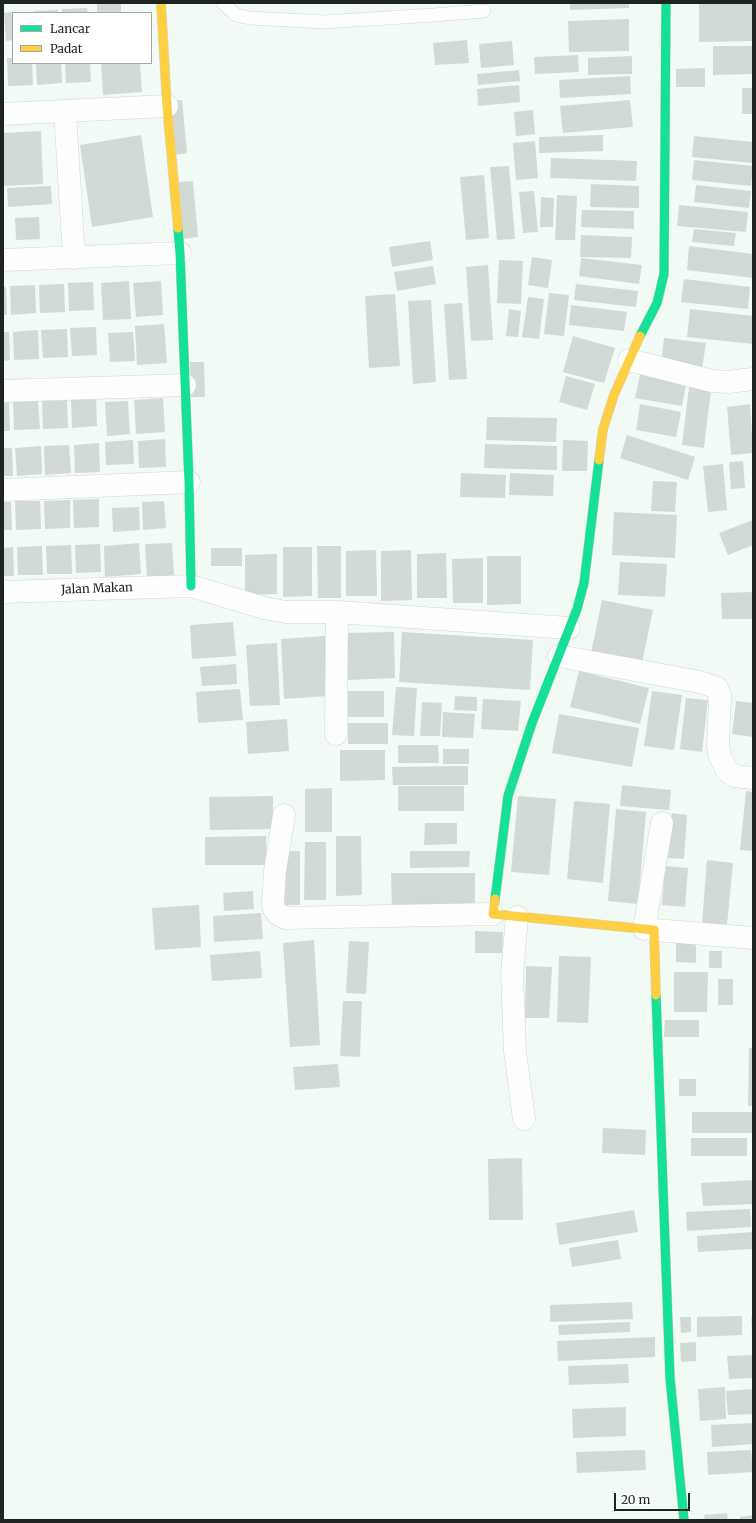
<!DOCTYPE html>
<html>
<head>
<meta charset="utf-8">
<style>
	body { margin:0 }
	#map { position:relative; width:756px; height:1523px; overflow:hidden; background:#f1faf4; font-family:Merriweather,serif }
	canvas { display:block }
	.frame { position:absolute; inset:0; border:4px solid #1e2420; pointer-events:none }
	.legend { position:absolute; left:12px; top:12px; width:140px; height:52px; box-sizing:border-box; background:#fff; border:1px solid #a5a7a6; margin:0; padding:5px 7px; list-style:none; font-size:12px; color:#1e2420 }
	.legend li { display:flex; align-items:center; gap:8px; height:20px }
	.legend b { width:20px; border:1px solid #a5a7a6 }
	.scale { position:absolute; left:614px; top:1493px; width:76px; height:18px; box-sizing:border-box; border:2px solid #1e2420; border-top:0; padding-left:5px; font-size:12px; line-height:14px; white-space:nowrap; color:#1e2420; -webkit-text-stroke:3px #fff; paint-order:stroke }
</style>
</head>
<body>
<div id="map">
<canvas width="756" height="1523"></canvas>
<div class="frame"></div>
<ul class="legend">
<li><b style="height:5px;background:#16e098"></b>Lancar</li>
<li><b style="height:5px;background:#ffcf43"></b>Padat</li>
</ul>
<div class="scale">20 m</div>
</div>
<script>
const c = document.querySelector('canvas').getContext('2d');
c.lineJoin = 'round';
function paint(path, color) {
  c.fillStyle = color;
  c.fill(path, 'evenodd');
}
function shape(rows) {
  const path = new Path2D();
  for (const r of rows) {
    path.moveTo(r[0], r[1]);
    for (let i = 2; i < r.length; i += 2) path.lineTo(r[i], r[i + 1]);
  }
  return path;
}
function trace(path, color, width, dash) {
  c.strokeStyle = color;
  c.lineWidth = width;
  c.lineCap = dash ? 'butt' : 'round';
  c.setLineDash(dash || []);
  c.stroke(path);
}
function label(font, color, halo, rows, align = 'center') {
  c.font = font + ' Merriweather,serif';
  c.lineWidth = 4;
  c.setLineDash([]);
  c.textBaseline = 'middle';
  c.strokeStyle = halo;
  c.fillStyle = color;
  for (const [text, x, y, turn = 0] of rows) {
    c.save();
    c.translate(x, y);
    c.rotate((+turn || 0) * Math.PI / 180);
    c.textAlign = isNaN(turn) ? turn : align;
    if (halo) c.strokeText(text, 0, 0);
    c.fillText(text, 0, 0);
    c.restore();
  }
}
const building = shape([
	[97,3,121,3,121,13,97,13],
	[570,3,629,3,629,8,570,10],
	[699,3,753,3,753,41,699,42],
	[87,8,88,13,62,13,62,9],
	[58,10,58,13,33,13,33,11],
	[13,12,13,40,6,41,4,13],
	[629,19,629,51,569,52,568,21],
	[467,40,469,63,435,65,433,43],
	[512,41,514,65,481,68,479,44],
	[713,46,753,46,753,74,713,75],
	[578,55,579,72,535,74,534,57],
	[632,56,632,74,588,75,588,58],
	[7,58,13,58,13,63,32,63,33,85,8,86],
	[36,63,61,63,62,83,37,85],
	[65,63,90,63,91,82,66,83],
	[101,63,140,63,142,92,103,95],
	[705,68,705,87,676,87,676,69],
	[519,70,520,81,478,85,477,74],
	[630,76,631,94,560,98,559,80],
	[519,85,520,102,478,106,477,89],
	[742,88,753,88,753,114,742,114],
	[182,100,187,153,175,155,170,101],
	[630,100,633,127,563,133,560,106],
	[533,110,535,134,516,136,514,112],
	[41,131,43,184,3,186,3,133],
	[141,135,153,217,92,227,80,145],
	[603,135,603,151,539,153,539,137],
	[694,136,753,142,753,163,692,157],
	[535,141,538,178,516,180,513,143],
	[551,158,637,161,636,181,550,178],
	[694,160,753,166,751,186,692,180],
	[509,166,515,239,497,240,490,167],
	[484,175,489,238,466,240,460,177],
	[193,181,198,237,183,239,178,182],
	[591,184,639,186,639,208,590,207],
	[696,185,751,191,749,208,694,202],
	[51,186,52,204,8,207,7,188],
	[534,191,538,232,523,233,519,192],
	[557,195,577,196,575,240,555,240],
	[541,197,554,198,553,227,540,227],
	[679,205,748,212,746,232,677,226],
	[582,210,634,211,634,229,581,227],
	[39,217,40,239,16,240,15,218],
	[694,229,736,233,734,246,692,242],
	[581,235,632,237,631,258,580,257],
	[430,241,433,260,392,267,389,247],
	[689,246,753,254,753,278,687,270],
	[532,257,552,260,548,288,528,285],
	[581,258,642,265,639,284,579,276],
	[499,260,523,261,521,304,497,303],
	[488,265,493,340,471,341,466,267],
	[433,266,436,284,397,291,394,272],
	[684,279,750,287,748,309,681,302],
	[129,281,131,319,103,320,101,283],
	[161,281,163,315,136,317,133,283],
	[93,282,94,310,69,311,68,283],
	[64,284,65,312,40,313,39,285],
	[576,284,638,291,636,307,574,300],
	[35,285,36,313,11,315,10,286],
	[3,287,6,287,7,315,3,315],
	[549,293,569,295,564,336,544,334],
	[395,294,400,366,369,368,365,296],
	[528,297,544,299,539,339,522,337],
	[431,300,436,382,413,384,408,301],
	[462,303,467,379,449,380,444,304],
	[571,305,627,312,624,331,569,325],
	[509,309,521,311,518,337,506,336],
	[690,309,753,316,753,344,687,337],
	[164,324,167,363,137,365,135,326],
	[96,327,97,355,72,356,70,328],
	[67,329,68,357,43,358,41,330],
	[38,330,39,359,14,360,13,332],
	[3,332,9,332,10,360,3,361],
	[133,332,135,361,110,362,108,333],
	[573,336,615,348,604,383,563,372],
	[664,338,706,343,702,369,661,364],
	[190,362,204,362,205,397,191,397],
	[641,371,687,379,682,406,635,398],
	[566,376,595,384,587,410,559,402],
	[689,387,711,389,704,448,682,445],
	[96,398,97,426,72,428,71,399],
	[163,398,165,432,136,434,134,400],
	[67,400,68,428,43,429,42,401],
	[38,401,40,429,14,430,13,402],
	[128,401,130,434,107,436,105,402],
	[9,402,10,431,3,431,3,403],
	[640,404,681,412,676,437,636,430],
	[750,404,753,453,731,455,727,407],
	[487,417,557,418,556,442,486,440],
	[627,435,695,457,688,480,620,458],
	[165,439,166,467,139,468,138,441],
	[133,440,134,464,106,465,105,442],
	[563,440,588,441,587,471,562,471],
	[99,443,100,472,75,473,74,445],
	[485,444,557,446,557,470,484,468],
	[69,445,71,473,45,475,44,446],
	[41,446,42,474,17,476,15,448],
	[3,448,12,448,13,476,3,476],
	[743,461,745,488,731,489,729,462],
	[723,464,727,510,708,512,703,466],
	[461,473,506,475,505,498,460,497],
	[510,473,554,475,553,496,509,495],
	[653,481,677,482,675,512,651,511],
	[99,499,99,527,74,528,73,500],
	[70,500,70,528,45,529,44,501],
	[15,501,40,501,41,529,16,530],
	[164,501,166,528,143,530,142,502],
	[3,502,11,502,12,530,3,530],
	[139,507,140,530,113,532,112,508],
	[614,512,677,515,675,558,612,555],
	[753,520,753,545,728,555,719,533],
	[139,543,141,574,105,577,104,546],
	[172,543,174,577,147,579,145,544],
	[100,544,101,572,76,573,75,545],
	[71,545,72,574,47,574,46,546],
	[42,546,43,575,18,575,17,547],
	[317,546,341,546,341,598,318,598],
	[13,547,14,576,3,576,3,548],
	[283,547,312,547,312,596,283,597],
	[211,548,242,548,242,566,211,566],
	[376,550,377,596,346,596,346,551],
	[411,550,412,600,381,601,381,551],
	[446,553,447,598,417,598,417,554],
	[277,554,277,594,245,595,245,555],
	[487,556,521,556,521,604,487,605],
	[483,558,483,603,453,603,452,559],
	[620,562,667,564,665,597,618,595],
	[753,592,753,619,722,619,721,593],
	[602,600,653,610,642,663,591,653],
	[233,622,236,656,192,659,190,625],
	[394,632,395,678,346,680,345,633],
	[402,632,533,640,530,690,399,682],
	[325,636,328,696,284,699,281,639],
	[277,643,280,705,250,706,246,645],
	[236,664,237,684,202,686,200,667],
	[579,671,649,688,640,724,570,707],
	[396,687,417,688,414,736,392,735],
	[240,689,243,720,198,723,196,692],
	[348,691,384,691,384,717,348,717],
	[652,691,682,695,674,750,644,746],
	[455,696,477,697,477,711,454,710],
	[686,698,708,700,702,752,680,749],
	[483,699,521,701,518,731,481,729],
	[736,701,753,703,753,737,732,734],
	[422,702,442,703,440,736,420,736],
	[443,712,475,714,473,738,442,737],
	[559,714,639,728,632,767,552,753],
	[287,719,289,751,248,754,246,722],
	[348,723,388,723,388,744,348,744],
	[398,745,438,745,439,763,398,763],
	[443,749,469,749,469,764,443,764],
	[340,750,385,750,385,780,340,781],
	[468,766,468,785,393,785,392,767],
	[622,785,671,790,669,810,620,806],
	[398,786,464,786,464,811,398,811],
	[332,788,332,832,305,832,305,789],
	[746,791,753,792,753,851,740,850],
	[273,796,273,829,210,830,209,797],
	[518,796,556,799,549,875,511,872],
	[574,801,610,804,603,883,567,879],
	[616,809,646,812,638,904,608,901],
	[672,813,687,815,684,859,668,858],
	[425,823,457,823,457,844,424,845],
	[266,836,267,865,205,865,205,837],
	[336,836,361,836,362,895,336,896],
	[305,842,326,842,326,900,304,900],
	[281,851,300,851,300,905,281,905],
	[410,851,470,851,469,867,410,868],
	[707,860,733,863,727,925,702,923],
	[665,866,688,868,685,907,662,905],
	[391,873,475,873,475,912,392,912],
	[253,891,254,909,224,911,223,893],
	[199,905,201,947,155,950,152,908],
	[261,913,263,939,214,942,213,916],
	[475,931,503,932,502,953,475,953],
	[314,940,320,1045,290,1047,283,943],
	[676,940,696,940,696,963,676,962],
	[349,941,369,942,366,994,346,993],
	[260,951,262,978,212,981,210,955],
	[709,951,722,951,722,968,709,968],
	[559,956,591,957,588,1023,557,1022],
	[526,966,552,967,549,1018,525,1018],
	[674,972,708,972,707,1012,674,1012],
	[718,979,733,979,733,1005,718,1005],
	[343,1001,362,1001,360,1057,340,1056],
	[665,1020,699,1020,699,1037,664,1037],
	[749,1048,753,1048,753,1106,748,1106],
	[338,1064,340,1087,295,1090,293,1067],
	[679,1079,696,1079,696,1096,679,1096],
	[692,1112,752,1112,752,1133,692,1133],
	[603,1128,646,1130,645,1155,602,1153],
	[691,1138,747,1138,747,1156,691,1156],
	[522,1158,523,1220,489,1220,488,1159],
	[753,1180,753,1204,703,1206,701,1183],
	[750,1209,751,1227,687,1231,686,1212],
	[634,1210,638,1232,559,1245,556,1223],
	[753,1232,753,1249,698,1252,697,1236],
	[618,1240,621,1259,572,1267,569,1248],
	[632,1302,633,1319,550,1322,550,1305],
	[742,1316,742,1335,697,1337,697,1317],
	[680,1317,691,1317,691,1332,681,1333],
	[751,1317,753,1317,753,1334,752,1334],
	[630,1322,630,1332,559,1335,558,1325],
	[655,1337,655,1357,558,1361,557,1341],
	[696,1342,696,1361,681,1362,680,1343],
	[753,1355,753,1378,729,1379,727,1356],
	[628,1364,629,1383,569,1385,568,1366],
	[725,1387,726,1419,700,1421,698,1389],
	[753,1389,753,1414,728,1415,726,1391],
	[626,1407,626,1436,573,1438,572,1409],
	[753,1423,753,1444,712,1447,711,1425],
	[645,1450,646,1470,577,1473,576,1452],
	[751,1450,753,1472,708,1475,707,1452],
	[727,1513,728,1520,705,1520,704,1515],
	[753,1515,753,1520,740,1520,740,1517]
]);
const lane = shape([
	[223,3,236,15,250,18,324,22,434,15,484,11]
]);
const street = shape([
	[65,112,74,258],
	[3,114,167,106],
	[3,260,180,253],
	[629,360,712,381,728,382,753,379],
	[3,391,185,385],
	[3,490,189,482],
	[3,592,191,586,264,608,286,612,337,612,569,628],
	[559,656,700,682,717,688,720,696,718,747,720,756,727,771,734,776,753,778],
	[336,734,337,612],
	[284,815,275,871,273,903,274,909,278,914,285,918,493,914],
	[517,917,512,974,515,1051,524,1119],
	[644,929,662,823],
	[654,930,753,938]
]);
const fast = shape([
	[178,228,180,253,189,482,191,586],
	[640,336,657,303,664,274,666,3],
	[495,899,508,796,532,723,577,609,584,583,599,460],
	[656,995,670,1378,684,1520]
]);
const slow = shape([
	[161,3,167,106,178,228],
	[599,460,603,429,614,395,640,336],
	[495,899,493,914,654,930,656,995]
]);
const streetNames = [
	["Jalan Makan",97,589,-2]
];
paint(building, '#d2dad5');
trace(lane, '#d0d7d3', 14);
trace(street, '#d0d7d3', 23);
trace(fast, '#d0d7d3', 10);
trace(slow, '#d0d7d3', 10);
trace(lane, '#fdfefd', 13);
trace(street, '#fdfefd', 22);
trace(fast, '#16e098', 9);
trace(slow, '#ffcf43', 9);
label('12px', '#1e2420', '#fff', streetNames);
</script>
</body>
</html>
